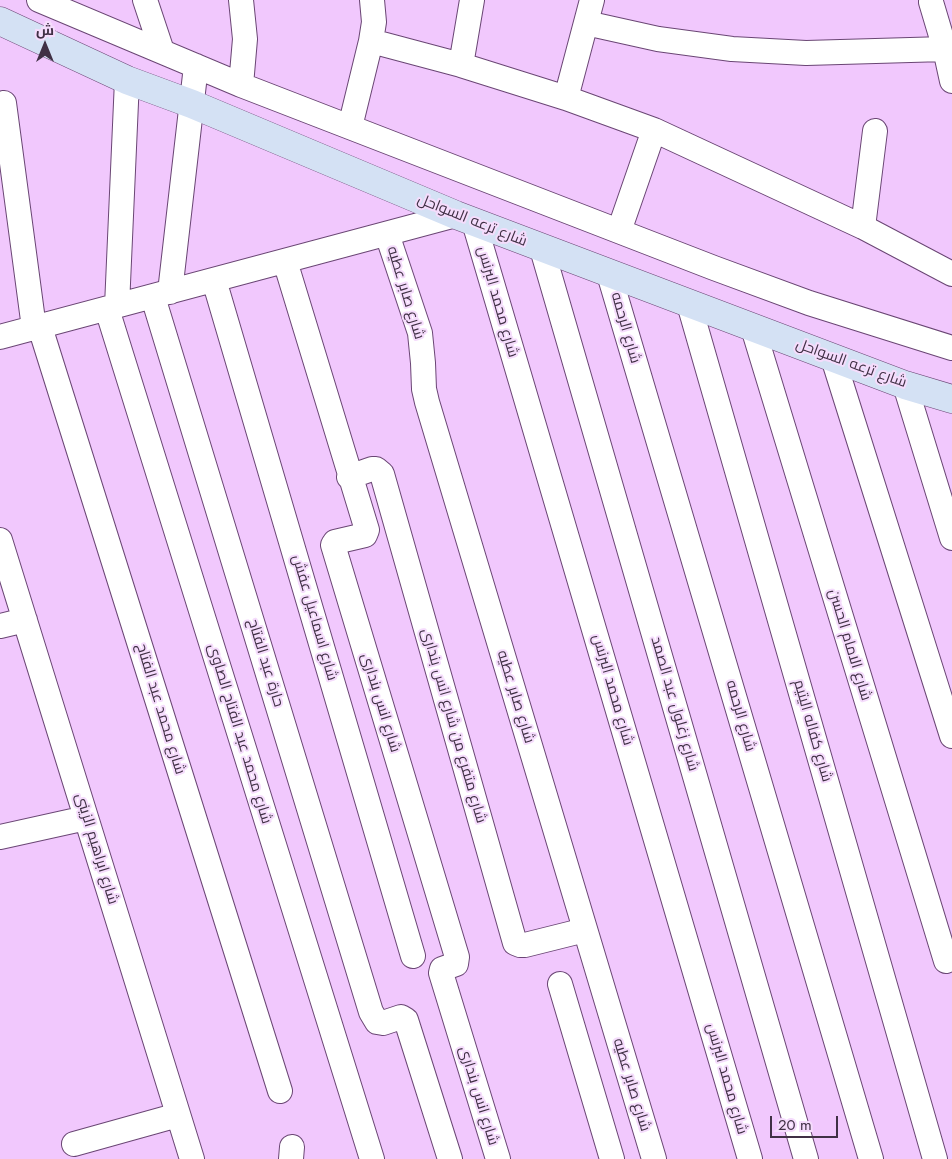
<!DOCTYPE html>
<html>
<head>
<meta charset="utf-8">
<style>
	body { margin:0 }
	#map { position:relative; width:952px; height:1159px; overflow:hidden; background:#f1c8fd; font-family:Jost,Cairo,sans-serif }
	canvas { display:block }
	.north { position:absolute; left:20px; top:20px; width:50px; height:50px; -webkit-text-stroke:4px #f5dcfc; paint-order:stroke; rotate:0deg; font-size:14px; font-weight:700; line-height:20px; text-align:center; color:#403045 }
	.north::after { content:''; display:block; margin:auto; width:18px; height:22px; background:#403045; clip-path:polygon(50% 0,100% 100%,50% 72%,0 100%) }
	.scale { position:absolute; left:770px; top:1116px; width:68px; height:22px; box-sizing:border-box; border:2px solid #403045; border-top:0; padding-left:6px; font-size:15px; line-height:18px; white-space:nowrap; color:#403045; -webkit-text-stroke:4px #f5dcfc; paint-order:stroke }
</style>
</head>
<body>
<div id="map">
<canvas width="952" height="1159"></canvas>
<div class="north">ش</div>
<div class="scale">20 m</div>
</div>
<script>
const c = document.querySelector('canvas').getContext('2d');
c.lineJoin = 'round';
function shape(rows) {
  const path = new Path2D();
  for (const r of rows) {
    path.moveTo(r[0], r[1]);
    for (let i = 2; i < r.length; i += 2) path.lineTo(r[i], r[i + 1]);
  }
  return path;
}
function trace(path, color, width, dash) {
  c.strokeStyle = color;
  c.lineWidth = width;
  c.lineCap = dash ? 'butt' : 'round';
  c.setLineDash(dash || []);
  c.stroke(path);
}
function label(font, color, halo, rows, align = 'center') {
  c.font = font + ' Jost,Cairo,sans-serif';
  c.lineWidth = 4;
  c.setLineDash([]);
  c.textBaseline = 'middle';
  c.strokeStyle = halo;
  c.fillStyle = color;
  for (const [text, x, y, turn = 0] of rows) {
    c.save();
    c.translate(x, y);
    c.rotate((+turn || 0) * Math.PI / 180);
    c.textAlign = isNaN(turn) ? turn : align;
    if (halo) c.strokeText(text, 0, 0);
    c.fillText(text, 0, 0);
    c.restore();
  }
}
const minor = shape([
	[39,0,241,85,714,268,809,303,952,348],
	[145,0,162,51],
	[241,0,245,39,241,85],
	[931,2,945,49,952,81],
	[586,23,658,39,732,49,806,53,945,49],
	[371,41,461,65,566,98,654,130,863,227,952,274],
	[461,65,472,0],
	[566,98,592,0],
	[4,103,34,328],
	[350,127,371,41,374,22,372,0],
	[474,222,750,1159],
	[863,227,875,131],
	[619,231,654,130],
	[387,234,420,333,423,363,424,389,427,402,654,1159],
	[542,249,806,1159],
	[285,261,367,530,365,535,335,542,333,545,457,957,456,964,442,969,441,973,498,1159],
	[609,274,871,1159],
	[214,280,413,956],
	[170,292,196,66],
	[153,297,371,1012,377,1022,383,1023,401,1017,406,1020,450,1159],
	[689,304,935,1159],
	[117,306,127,80],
	[107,309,372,1159],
	[40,327,280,1091],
	[753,328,946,961],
	[0,337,456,215],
	[833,358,952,736],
	[905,385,952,538],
	[349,477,372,469,376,469,382,474,515,943,520,945,525,945,585,930],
	[0,540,192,1159],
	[0,626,25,620],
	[0,837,86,818],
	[560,984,612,1159],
	[74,1144,178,1115],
	[291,1159,292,1147]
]);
const secondary = shape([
	[0,21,127,80,192,104,456,215,905,385,952,399]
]);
const streetNames = [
	["شارع ترعه السواحل",472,221,22],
	["شارع صابر عطيه",405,293,73],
	["شارع محمد البرنس",497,302,74],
	["شارع الرحمه",625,328,74],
	["شارع ترعه السواحل",851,364,20],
	["شارع اسماعيل عفش",314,618,74],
	["شارع الامام الحسن",849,645,73],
	["حارة عبد الفتاح",265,663,73],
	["شارع محمد البرنس",612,690,74],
	["شارع صابر عطيه",515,697,73],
	["شارع انس بندارى",380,703,73],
	["شارع زغلول عبد الصمد",674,704,74],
	["شارع محمد عبد الفتاح",160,709,73],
	["شارع الرحمه",740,716,74],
	["شارع متفرع من شارع انس بندارى",453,726,74],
	["شارع كفاله اليتيم",812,731,74],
	["شارع محمد عبد الفتاح الصاوى",239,734,73],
	["شارع ابراهيم الزينى",96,849,73],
	["شارع محمد البرنس",726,1079,74],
	["شارع صابر عطيه",631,1085,73],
	["شارع انس بندارى",478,1096,73]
];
trace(minor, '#6a4674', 26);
trace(secondary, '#6a4674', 29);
trace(minor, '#fff', 24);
trace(secondary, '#d4e1f4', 28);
label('15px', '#403045', '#f5dcfc', streetNames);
</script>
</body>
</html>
